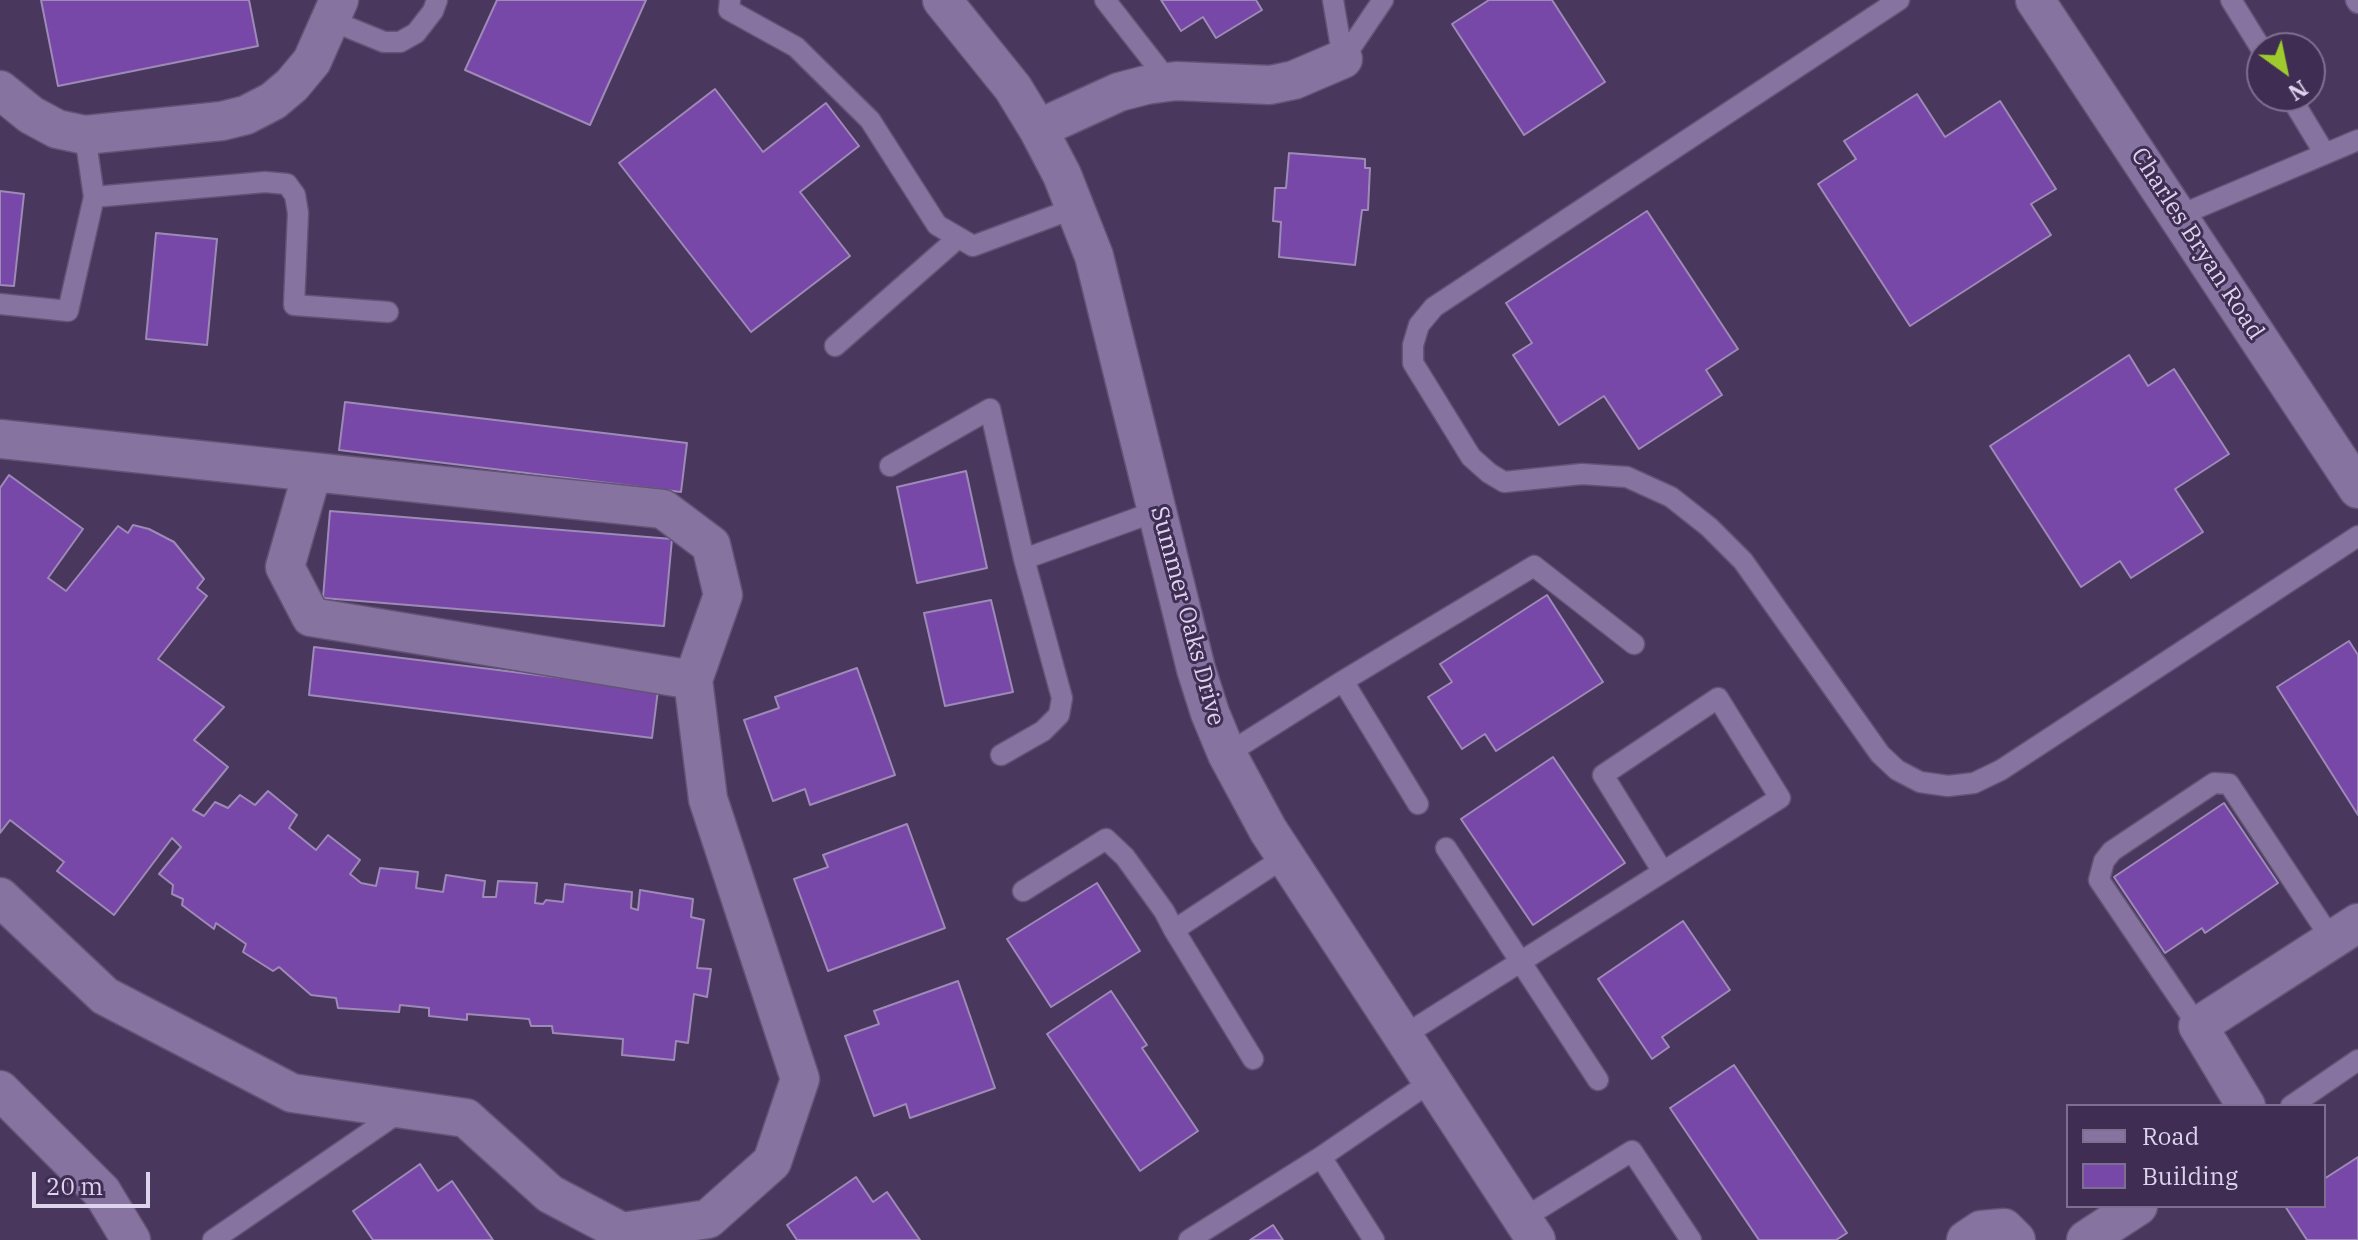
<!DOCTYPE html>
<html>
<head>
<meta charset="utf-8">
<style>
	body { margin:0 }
	#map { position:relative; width:2358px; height:1240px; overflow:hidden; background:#49375e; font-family:"IBM Plex Serif",serif }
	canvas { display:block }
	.legend { position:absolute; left:2066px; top:1104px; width:260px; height:104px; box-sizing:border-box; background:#3f2d53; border:2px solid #7e6f90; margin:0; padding:10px 14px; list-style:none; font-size:24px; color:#ddd3ec }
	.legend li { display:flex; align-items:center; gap:16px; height:40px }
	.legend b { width:40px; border:2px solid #7e6f90 }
	.north { position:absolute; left:2246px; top:32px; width:80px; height:80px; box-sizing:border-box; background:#3f2d53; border:2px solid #7e6f90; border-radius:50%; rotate:147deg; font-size:22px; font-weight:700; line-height:32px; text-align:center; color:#ddd3ec }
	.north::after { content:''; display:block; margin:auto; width:28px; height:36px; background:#9fca2d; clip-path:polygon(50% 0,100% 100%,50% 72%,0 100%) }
	.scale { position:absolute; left:32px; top:1172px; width:118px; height:36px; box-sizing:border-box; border:4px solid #ddd3ec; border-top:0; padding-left:10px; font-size:24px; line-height:28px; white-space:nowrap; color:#ddd3ec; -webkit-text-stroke:6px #3f2d53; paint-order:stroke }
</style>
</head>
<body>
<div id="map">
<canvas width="2358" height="1240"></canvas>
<ul class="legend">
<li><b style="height:10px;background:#87739f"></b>Road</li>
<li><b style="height:22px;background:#7848a9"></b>Building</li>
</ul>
<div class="north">N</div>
<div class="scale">20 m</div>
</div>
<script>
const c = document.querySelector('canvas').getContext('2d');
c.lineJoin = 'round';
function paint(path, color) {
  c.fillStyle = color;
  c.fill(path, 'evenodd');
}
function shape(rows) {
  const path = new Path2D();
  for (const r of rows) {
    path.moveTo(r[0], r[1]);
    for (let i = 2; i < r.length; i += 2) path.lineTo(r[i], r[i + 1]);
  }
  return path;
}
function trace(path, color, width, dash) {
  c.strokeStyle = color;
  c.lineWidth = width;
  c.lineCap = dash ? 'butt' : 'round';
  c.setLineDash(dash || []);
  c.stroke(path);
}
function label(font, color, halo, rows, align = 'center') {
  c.font = font + ' "IBM Plex Serif",serif';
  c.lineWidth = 6;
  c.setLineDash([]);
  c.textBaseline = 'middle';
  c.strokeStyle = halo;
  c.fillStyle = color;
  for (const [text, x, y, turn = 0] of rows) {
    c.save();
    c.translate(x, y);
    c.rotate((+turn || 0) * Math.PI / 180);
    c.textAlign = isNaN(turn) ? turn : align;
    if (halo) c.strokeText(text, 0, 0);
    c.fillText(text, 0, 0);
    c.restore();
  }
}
const building = shape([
	[41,0,249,0,258,46,58,86,41,0],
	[497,0,646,0,590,125,465,70,497,0],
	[1161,0,1256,0,1262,10,1216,38,1203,17,1181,31,1161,0],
	[1489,0,1552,0,1605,82,1524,135,1452,24,1489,0],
	[715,89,763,152,826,103,859,146,800,192,850,256,751,332,619,163,715,89],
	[1917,94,1945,137,2000,101,2056,189,2031,204,2051,235,1910,326,1818,184,1856,159,1844,141,1917,94],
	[1289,153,1365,159,1365,168,1370,168,1368,210,1362,210,1355,265,1279,257,1281,222,1273,221,1275,188,1286,188,1289,153],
	[0,191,24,194,14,286,0,285,0,191],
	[1647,211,1738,349,1706,370,1722,395,1639,449,1604,396,1559,425,1513,355,1532,343,1506,303,1647,211],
	[156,233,217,239,207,345,146,339,156,233],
	[2129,355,2148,386,2174,369,2229,454,2175,489,2203,532,2131,578,2120,561,2081,587,1990,446,2129,355],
	[345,402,687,443,681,492,339,450,345,402],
	[966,471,987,568,917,583,897,487,966,471],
	[9,475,83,529,48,578,66,591,118,526,128,533,133,525,149,529,174,542,204,579,197,588,207,596,158,659,224,707,194,740,228,767,193,810,204,816,215,802,228,808,240,795,255,805,268,791,297,815,289,828,316,850,328,835,360,860,350,874,361,883,376,886,380,868,418,872,416,888,443,892,446,875,485,881,483,897,496,897,498,881,537,883,535,903,543,904,546,900,563,902,565,884,632,892,631,908,638,910,640,890,693,899,691,917,704,920,697,968,711,969,707,997,694,994,688,1043,676,1041,674,1060,622,1055,623,1039,553,1033,552,1026,531,1026,529,1019,467,1014,467,1020,429,1016,429,1008,400,1005,399,1012,338,1008,336,998,311,995,279,967,273,971,243,952,246,944,216,923,214,929,182,905,183,899,172,894,173,885,159,874,181,847,172,838,114,915,57,871,64,862,10,820,0,833,0,488,9,475],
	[330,511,672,539,664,626,323,598,330,511],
	[1547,595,1603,682,1496,751,1485,734,1462,749,1428,697,1452,682,1440,664,1547,595],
	[991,600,1013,692,945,706,924,613,991,600],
	[2349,641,2358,655,2358,815,2277,687,2349,641],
	[314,647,658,690,652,738,309,695,314,647],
	[857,668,895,775,810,805,805,789,773,801,744,720,779,708,775,697,857,668],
	[1553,757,1625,863,1533,925,1461,819,1553,757],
	[2224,803,2278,883,2205,933,2202,928,2165,953,2114,877,2224,803],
	[907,824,945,928,828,971,794,879,828,867,823,855,907,824],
	[1097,883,1140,951,1051,1007,1007,939,1097,883],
	[1683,921,1730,990,1662,1037,1669,1047,1652,1059,1598,979,1683,921],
	[958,981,995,1088,910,1118,906,1104,874,1116,845,1036,879,1024,874,1011,958,981],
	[1111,991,1147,1045,1142,1048,1198,1131,1140,1171,1047,1034,1111,991],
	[1734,1065,1847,1233,1836,1240,1759,1240,1670,1108,1734,1065],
	[2358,1157,2358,1240,2307,1240,2285,1206,2324,1206,2324,1179,2358,1157],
	[420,1164,438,1191,452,1181,493,1240,373,1240,353,1211,420,1164],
	[856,1177,873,1202,887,1192,920,1240,797,1240,787,1225,856,1177],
	[1273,1225,1283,1240,1250,1240,1273,1225]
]);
const service = shape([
	[730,0,729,10,796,47,870,120,937,225,973,246,1075,208],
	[1105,0,1169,82],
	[1333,0,1343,59],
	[1899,0,1434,307,1419,325,1413,345,1413,363,1471,457,1489,473,1504,482,1582,474,1627,477,1671,497,1709,527,1743,561,1880,754,1897,770,1920,782,1948,786,1974,783,2001,770,2358,536],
	[2231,0,2262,50],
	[2356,0,2358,3],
	[330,20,384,42,400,42,416,33,433,11,437,0],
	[1343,59,1383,0],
	[2290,96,2325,154],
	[85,135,94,197,265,182,287,184,295,195,298,213,294,305,388,312],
	[2178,216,2358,140],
	[0,304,68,311,94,197],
	[835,346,958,238],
	[890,466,990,409,1024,559],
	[1343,681,1418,804],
	[1227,754,1343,681,1534,566,1634,644],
	[1001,755,1043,731,1059,715,1062,698,1024,559,1157,511],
	[1446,848,1598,1080],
	[1023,891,1106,839,1125,857,1164,911,1174,930,1285,857],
	[1174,930,1253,1059],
	[2198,1026,2099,880,2104,861,2112,851,2214,783,2229,784,2332,940],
	[1403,1036,1780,798,1718,698,1603,775,1663,872],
	[2291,1106,2358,1060],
	[1524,1218,1632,1151,1691,1240],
	[213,1240,404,1109],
	[1189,1240,1321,1157],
	[1374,1240,1321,1157,1432,1081]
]);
const minor = shape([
	[942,0,1013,88,1038,129,1062,175,1094,256,1196,669,1210,713,1227,754,1268,830,1536,1240],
	[2035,0,2358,489],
	[0,90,31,115,57,129,85,135,222,121,246,115,273,101,292,85,312,61,339,0],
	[1038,129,1119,92,1146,85,1176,81,1270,85,1294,80,1343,59],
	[0,439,663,509,711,545,723,595,693,680,708,799,800,1079,772,1162,708,1219,622,1232,550,1194,466,1118,292,1093,105,996,0,897],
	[312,473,285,567,311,617,693,680],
	[0,1090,102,1192,131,1240],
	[2246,1106,2198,1026,2358,923],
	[1966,1240,1981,1230,2004,1228,2016,1240],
	[2086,1240,2138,1206]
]);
const streetNames = [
	["Charles Bryan Road",2197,244,57],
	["Summer Oaks Drive",1187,616,75]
];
paint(building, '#7848a9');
trace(building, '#9e8ab7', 2);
trace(service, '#635476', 23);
trace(minor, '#635476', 41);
trace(service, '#87739f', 20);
trace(minor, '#87739f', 38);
label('24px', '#ddd3ec', '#3f2d53', streetNames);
</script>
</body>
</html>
